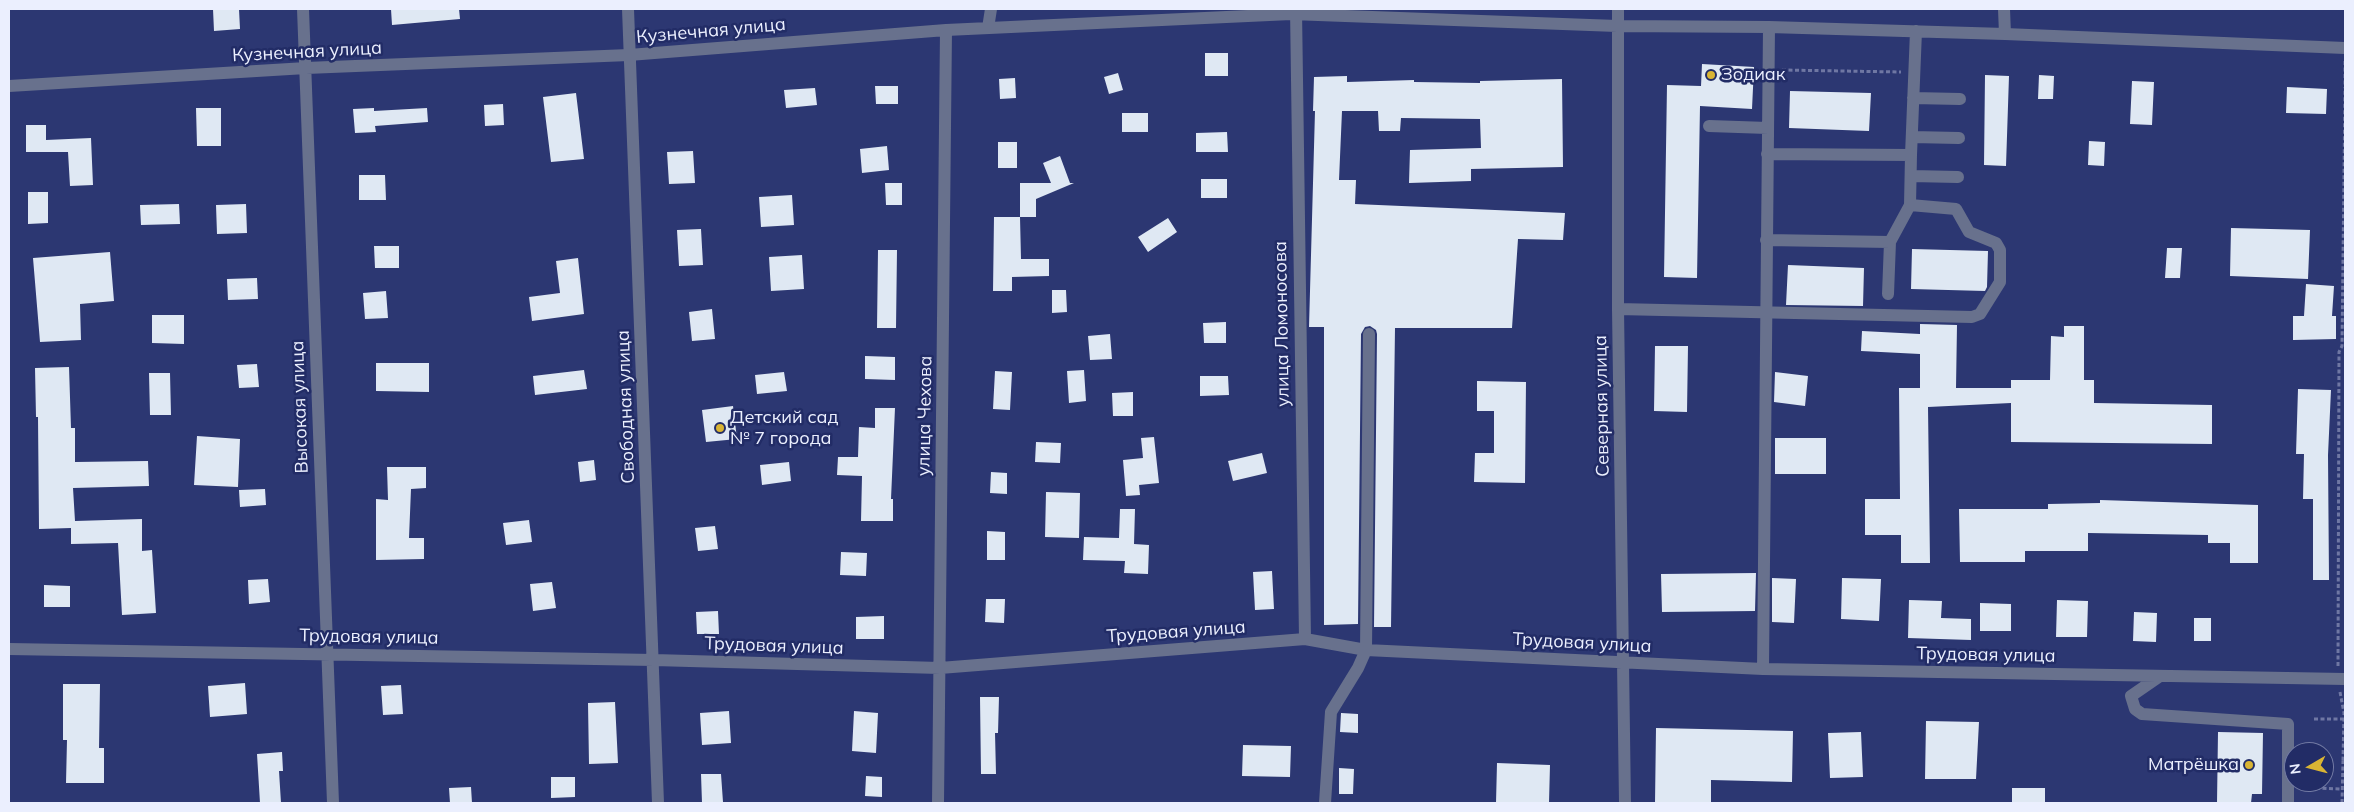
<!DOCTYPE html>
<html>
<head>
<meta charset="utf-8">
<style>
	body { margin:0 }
	#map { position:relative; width:2354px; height:812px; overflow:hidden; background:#2c3772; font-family:Mulish,sans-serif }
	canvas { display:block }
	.frame { position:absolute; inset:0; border:10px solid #ebeffe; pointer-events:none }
	.north { position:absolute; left:2284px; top:742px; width:50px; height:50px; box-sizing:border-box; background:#222c66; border:1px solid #727aa3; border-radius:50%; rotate:262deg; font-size:14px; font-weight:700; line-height:20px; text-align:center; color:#ebeffe }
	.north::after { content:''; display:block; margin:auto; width:18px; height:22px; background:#d9b434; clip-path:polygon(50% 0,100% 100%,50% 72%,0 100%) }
</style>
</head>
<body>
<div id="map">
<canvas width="2354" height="812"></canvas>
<div class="frame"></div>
<div class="north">N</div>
</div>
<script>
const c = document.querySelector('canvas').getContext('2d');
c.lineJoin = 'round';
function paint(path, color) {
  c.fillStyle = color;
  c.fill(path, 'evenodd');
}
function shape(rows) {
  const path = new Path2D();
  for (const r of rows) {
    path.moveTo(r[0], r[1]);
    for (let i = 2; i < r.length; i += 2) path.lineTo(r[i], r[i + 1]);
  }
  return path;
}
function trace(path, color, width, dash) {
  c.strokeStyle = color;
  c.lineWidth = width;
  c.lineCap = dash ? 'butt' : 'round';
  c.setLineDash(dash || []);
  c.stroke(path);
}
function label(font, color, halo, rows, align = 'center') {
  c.font = font + ' Mulish,sans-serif';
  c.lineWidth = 5;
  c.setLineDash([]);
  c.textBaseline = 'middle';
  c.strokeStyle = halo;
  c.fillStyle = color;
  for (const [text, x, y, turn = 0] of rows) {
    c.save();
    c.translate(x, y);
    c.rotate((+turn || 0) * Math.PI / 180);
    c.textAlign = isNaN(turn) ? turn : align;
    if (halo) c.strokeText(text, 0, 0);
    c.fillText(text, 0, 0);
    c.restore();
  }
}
const building = shape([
	[213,9,239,9,240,29,214,31],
	[391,9,459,9,460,19,392,25],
	[1205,53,1228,53,1228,76,1205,76],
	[1702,64,1754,67,1752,109,1700,106,1697,278,1664,277,1667,85,1701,86],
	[1118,73,1123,90,1109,94,1104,77],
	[1985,75,2009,76,2006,166,1984,165],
	[2039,75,2054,76,2053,99,2038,99],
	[1347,76,1347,82,1414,80,1414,82,1480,83,1480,81,1562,79,1563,167,1471,169,1471,181,1409,183,1410,150,1481,148,1480,119,1401,118,1400,131,1379,131,1378,111,1342,111,1339,180,1356,180,1355,204,1565,213,1563,240,1518,239,1512,328,1395,328,1391,627,1374,627,1377,334,1376,330,1370,326,1365,327,1361,334,1358,624,1324,625,1324,327,1309,327,1315,111,1313,111,1314,77],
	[1015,78,1016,98,1000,99,999,79],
	[2132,81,2154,82,2152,125,2130,124],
	[875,86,898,86,898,104,876,104],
	[2287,87,2327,89,2326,114,2286,113],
	[815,88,817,105,786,108,784,90],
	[1790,91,1871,93,1869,131,1789,128],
	[576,93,584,159,551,162,543,97],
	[503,104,504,125,485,126,484,105],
	[196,108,221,108,221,146,197,146],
	[374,108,374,111,427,108,428,122,375,126,376,132,355,133,353,109],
	[1122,113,1148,113,1148,132,1122,132],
	[26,125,46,125,46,140,91,138,93,185,70,186,68,152,26,152],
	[1227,132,1228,152,1196,152,1196,133],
	[2089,141,2105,142,2104,166,2088,165],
	[998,142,1017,142,1017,168,998,168],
	[887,146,889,170,862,173,860,149],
	[693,151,695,183,669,184,667,152],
	[1060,156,1070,183,1074,183,1036,199,1036,217,1020,217,1020,183,1051,183,1043,163],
	[359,175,385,175,386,200,359,200],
	[1201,179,1227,179,1227,198,1201,198],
	[885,183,902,183,902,205,886,205],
	[28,192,48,192,48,223,28,224],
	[792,195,794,225,761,227,759,197],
	[179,204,180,224,141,225,140,205],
	[246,204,247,233,217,234,216,205],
	[994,217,1020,217,1021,259,1049,259,1049,276,1012,277,1012,291,993,291],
	[1168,218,1177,232,1148,252,1138,237],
	[2231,228,2310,230,2308,279,2230,276],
	[701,229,703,265,679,266,677,230],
	[374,246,399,246,399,268,375,268],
	[2167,248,2182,248,2180,278,2165,278],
	[1912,249,1988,251,1987,287,1985,291,1911,289],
	[878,250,897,250,896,328,877,328],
	[110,252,114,301,80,304,81,340,40,342,33,258],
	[802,255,804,289,771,291,769,257],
	[578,258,584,314,532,321,529,297,560,293,556,261],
	[1788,265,1864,268,1863,306,1786,305],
	[257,278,258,299,228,300,227,279],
	[2306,284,2334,286,2332,316,2336,316,2336,339,2293,340,2293,316,2304,316],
	[1052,290,1066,290,1067,312,1052,313],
	[386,291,388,318,365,319,363,293],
	[712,309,715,339,692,341,689,312],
	[152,315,184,315,184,344,152,343],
	[1226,322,1226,343,1204,343,1203,323],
	[1920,324,1957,325,1956,388,2011,388,2011,380,2050,380,2051,336,2064,337,2064,326,2084,326,2084,380,2094,380,2094,403,2212,405,2212,444,2011,442,2011,403,1928,407,1930,563,1901,563,1901,535,1865,535,1865,499,1900,499,1899,388,1920,388,1920,354,1861,351,1862,331,1920,334],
	[1110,334,1112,359,1090,360,1088,336],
	[1655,346,1688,346,1687,412,1654,411],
	[865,356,895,357,895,380,865,379],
	[376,363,429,363,429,392,376,391],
	[257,364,259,387,239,388,237,365],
	[69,367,71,428,75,428,75,462,148,461,149,486,73,488,75,521,142,519,142,551,152,550,156,613,122,615,118,543,71,544,71,528,39,529,38,417,36,417,35,368],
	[584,370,587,389,535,395,533,376],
	[1084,370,1086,401,1069,403,1067,371],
	[995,371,1012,372,1010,410,993,409],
	[784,372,787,391,757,394,755,375],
	[1775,372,1808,376,1805,406,1774,402],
	[149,373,170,373,171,415,150,415],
	[1200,376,1228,376,1229,395,1200,396],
	[1477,381,1526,382,1525,483,1474,482,1475,453,1494,453,1494,411,1477,411],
	[2298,389,2331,390,2328,455,2329,580,2313,580,2313,499,2303,499,2304,454,2296,454],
	[1133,392,1133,416,1113,416,1112,393],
	[733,406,737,439,706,442,702,410],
	[875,408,895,408,891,499,893,499,893,521,861,521,862,476,837,475,838,457,858,457,859,427,875,428],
	[197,436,240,439,238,487,194,485],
	[1154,437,1159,483,1139,485,1140,495,1126,496,1123,460,1143,458,1141,438],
	[1775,438,1826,438,1826,474,1775,474],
	[1036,442,1061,443,1060,463,1035,462],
	[1262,453,1267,473,1233,481,1228,461],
	[594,460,596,480,580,482,578,462],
	[789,462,791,481,762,485,760,465],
	[387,467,426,467,426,488,411,489,409,538,424,538,424,559,376,560,376,499,388,500],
	[991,472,1007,473,1007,494,990,493],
	[265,489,266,505,240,507,239,490],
	[1046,492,1080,493,1079,538,1045,537],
	[2100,500,2258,505,2258,563,2230,563,2230,543,2208,543,2208,535,2088,533,2088,551,2025,551,2025,562,1960,562,1959,509,2048,509,2048,504,2100,503],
	[1120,509,1135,509,1134,544,1149,545,1148,574,1124,573,1125,561,1083,560,1084,537,1119,538],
	[529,520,532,542,506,545,503,523],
	[715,526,718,549,698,551,695,528],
	[987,531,1005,532,1005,560,987,560],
	[841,552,867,553,866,576,840,575],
	[1272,571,1274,609,1255,610,1253,572],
	[1756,573,1755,611,1662,612,1661,574],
	[1772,578,1796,579,1794,623,1772,622],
	[1842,578,1881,579,1879,621,1841,619],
	[268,579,270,602,249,604,248,580],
	[552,582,556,608,533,611,530,584],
	[44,585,70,586,70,607,44,607],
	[986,599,1005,599,1004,623,985,622],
	[1909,600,1942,601,1941,618,1971,619,1971,640,1908,638],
	[2057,600,2088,601,2087,637,2056,637],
	[1980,603,2011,604,2011,631,1980,631],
	[718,611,719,634,697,634,696,612],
	[2134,612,2157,613,2156,642,2133,641],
	[884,616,884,639,856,639,856,617],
	[2194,618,2211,618,2211,641,2194,641],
	[245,683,247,714,210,717,208,686],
	[63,684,100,684,99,748,104,748,104,783,66,783,67,740,63,740],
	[401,685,403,714,383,715,381,686],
	[980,697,999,697,998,733,995,733,996,774,981,774],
	[615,702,618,763,589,764,588,703],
	[729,711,731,743,702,745,700,713],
	[854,711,878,713,876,753,852,751],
	[1341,713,1358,714,1358,733,1340,732],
	[1926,721,1979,722,1976,779,1925,779],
	[1656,728,1793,731,1792,782,1711,780,1711,803,1655,803],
	[1861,732,1863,777,1830,778,1828,733],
	[2218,732,2263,733,2262,794,2252,794,2251,803,2217,803],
	[1243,745,1291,746,1290,777,1242,776],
	[282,752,283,771,279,771,281,803,260,803,257,754],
	[1497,763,1550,765,1549,803,1496,803],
	[1339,768,1354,769,1353,794,1339,794],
	[701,774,721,774,723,802,702,803],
	[866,776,882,777,882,797,865,796],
	[551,777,575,777,575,797,551,798],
	[471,787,472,803,450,803,449,788],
	[2012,788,2045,788,2045,803,2012,803]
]);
const path = shape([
	[2345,61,2345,88],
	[1782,70,1901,72],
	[2338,666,2339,352,2342,346,2345,88],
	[2340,692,2344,713,2343,761],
	[2314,719,2344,719],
	[2316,788,2342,789],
	[2342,803,2343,761,2345,761]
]);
const minor = shape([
	[303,9,333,803],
	[628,9,658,803],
	[1296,9,1305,639],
	[1618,9,1618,309,1625,803],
	[2004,9,2005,34],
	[988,28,991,9],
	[9,86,306,68,629,55,946,30,1291,14,1617,26,1769,27,2005,34,2345,48],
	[1913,98,1960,99],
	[1709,126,1768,128],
	[1912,137,1959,138],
	[1767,154,1911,155,1916,31],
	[1911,176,1958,177],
	[1766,240,1890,242,1910,205,1911,155],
	[1888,294,1890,242],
	[1618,309,1972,317,1980,314,2000,282,2000,250,1996,243,1969,232,1956,209,1910,205],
	[9,649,654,660,940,668,1305,639,1366,650,1763,669,2345,679],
	[1763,669,1769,27],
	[2160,676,2131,696,2135,709,2142,714,2288,724,2288,803],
	[938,803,946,30],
	[1325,803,1331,712,1358,668,1366,650,1369,334]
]);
const markers = [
	[1711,75,5,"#d9b434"],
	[720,428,5,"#d9b434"],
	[2249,765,5,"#d9b434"]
];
const streetNames = [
	["Кузнечная улица",711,31,-5],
	["Кузнечная улица",307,52,-3],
	["улица Ломоносова",1282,324,-91],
	["Северная улица",1602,406,-91],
	["Высокая улица",300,407,-92],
	["Свободная улица",626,407,-92],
	["улица Чехова",925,416,-89],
	["Трудовая улица",1176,632,-4],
	["Трудовая улица",369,637,1],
	["Трудовая улица",1582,643,3],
	["Трудовая улица",774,646,2],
	["Трудовая улица",1986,655,1]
];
const poiNames = [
	["Зодиак",1721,75],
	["Детский сад",730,418],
	["№ 7 города",730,439],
	["Матрёшка",2239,765,"right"]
];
paint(building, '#dfe8f3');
trace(path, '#6f77a3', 3, [4, 2.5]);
trace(minor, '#68718d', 12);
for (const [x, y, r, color] of markers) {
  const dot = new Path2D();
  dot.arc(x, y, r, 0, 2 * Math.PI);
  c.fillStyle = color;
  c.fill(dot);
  trace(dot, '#222c66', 2);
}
label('18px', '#ebeffe', '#222c66', streetNames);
label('18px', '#ebeffe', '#222c66', poiNames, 'left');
</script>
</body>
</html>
